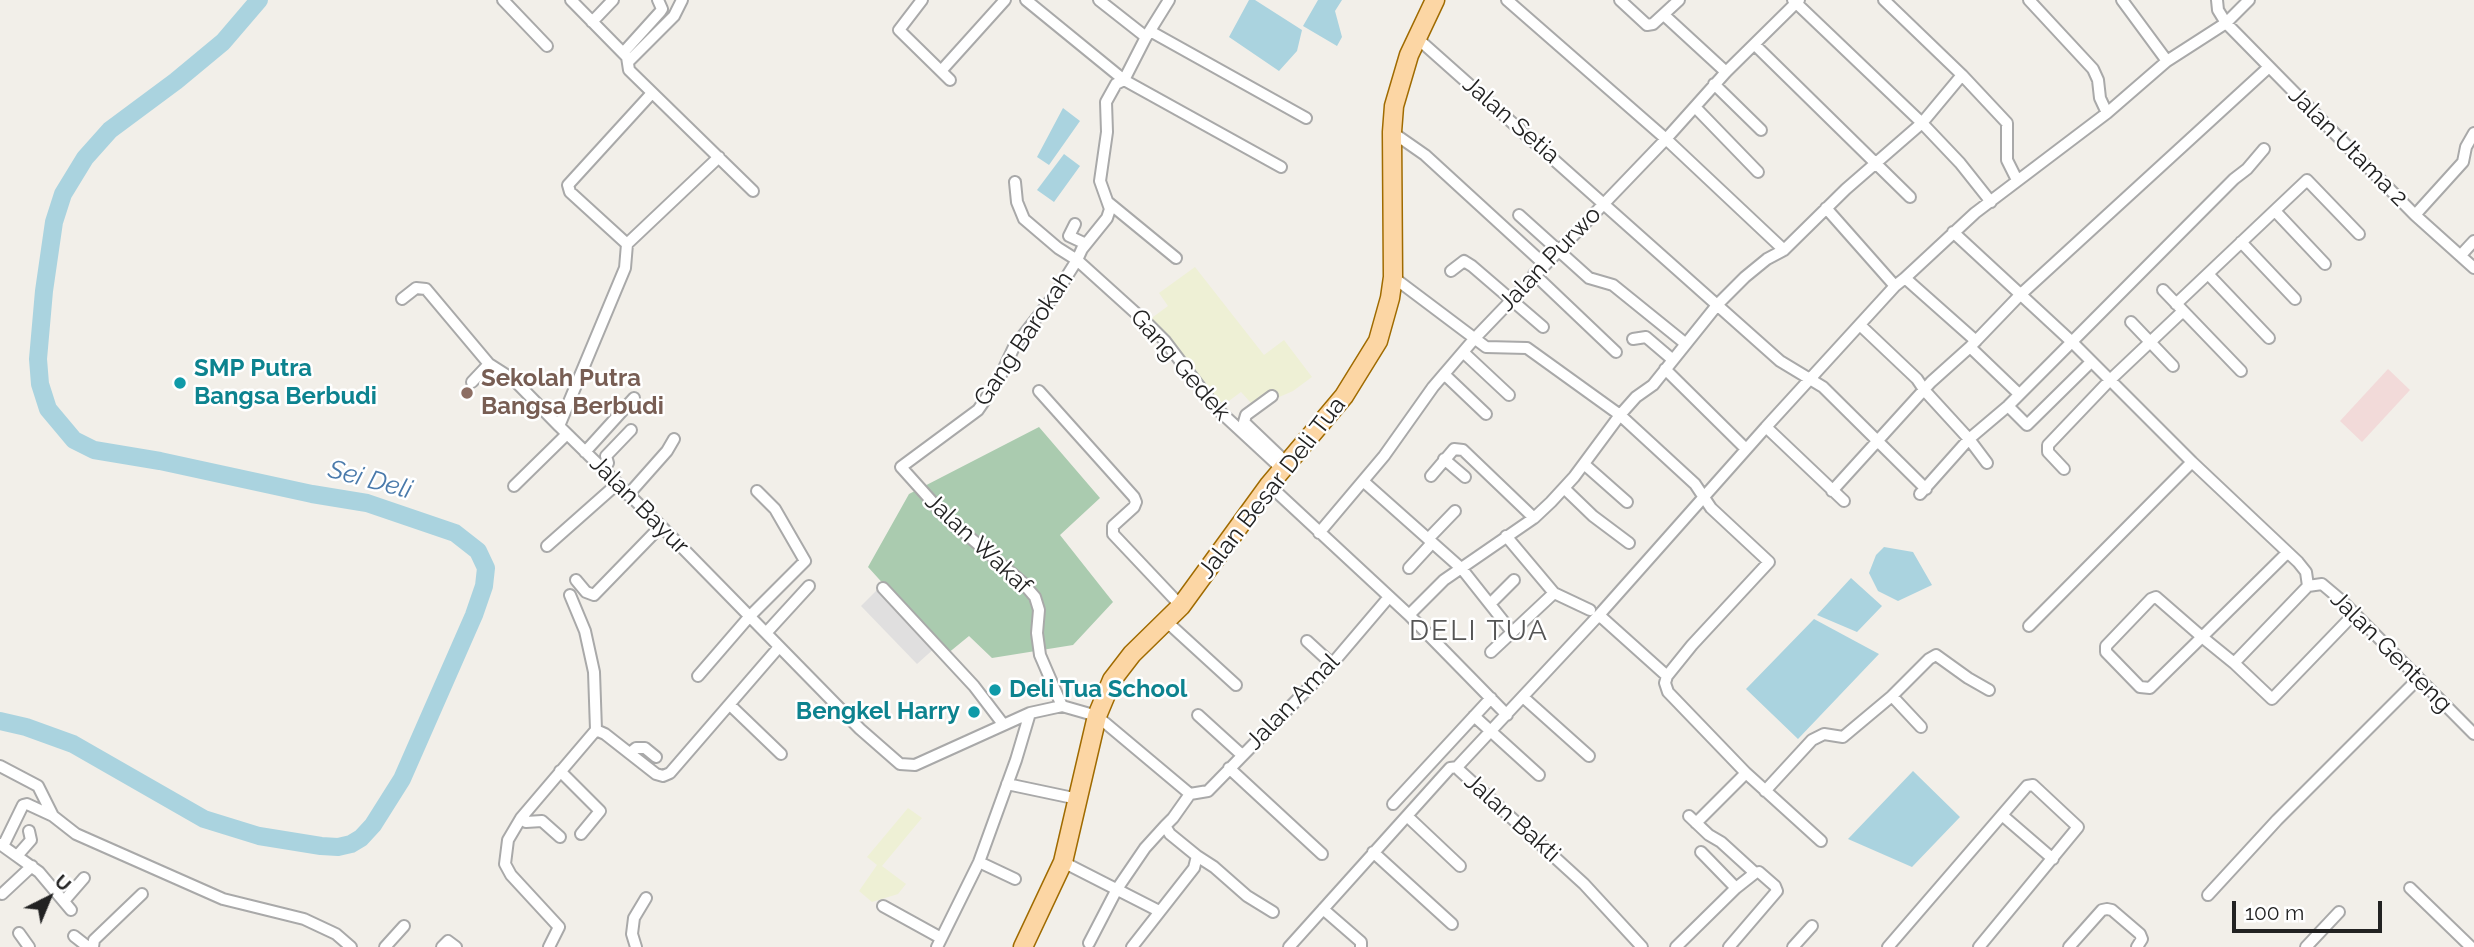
<!DOCTYPE html>
<html>
<head>
<meta charset="utf-8">
<style>
	body { margin:0 }
	#map { position:relative; width:2474px; height:947px; overflow:hidden; background:#f2efe9; font-family:Raleway,sans-serif }
	canvas { display:block }
	.north { position:absolute; left:14px; top:863px; width:70px; height:70px; -webkit-text-stroke:5px #fff; paint-order:stroke; rotate:43deg; font-size:19px; font-weight:700; line-height:28px; text-align:center; color:#222 }
	.north::after { content:''; display:block; margin:auto; width:24px; height:32px; background:#222; clip-path:polygon(50% 0,100% 100%,50% 72%,0 100%) }
	.scale { position:absolute; left:2232px; top:901px; width:150px; height:32px; box-sizing:border-box; border:4px solid #222; border-top:0; padding-left:9px; font-size:21px; line-height:24px; white-space:nowrap; color:#222; -webkit-text-stroke:5px #fff; paint-order:stroke }
</style>
</head>
<body>
<div id="map">
<canvas width="2474" height="947"></canvas>
<div class="north">U</div>
<div class="scale">100 m</div>
</div>
<script>
const c = document.querySelector('canvas').getContext('2d');
c.lineJoin = 'round';
function paint(path, color) {
  c.fillStyle = color;
  c.fill(path, 'evenodd');
}
function shape(rows) {
  const path = new Path2D();
  for (const r of rows) {
    path.moveTo(r[0], r[1]);
    for (let i = 2; i < r.length; i += 2) path.lineTo(r[i], r[i + 1]);
  }
  return path;
}
function trace(path, color, width, dash) {
  c.strokeStyle = color;
  c.lineWidth = width;
  c.lineCap = dash ? 'butt' : 'round';
  c.setLineDash(dash || []);
  c.stroke(path);
}
function label(font, color, halo, rows, align = 'center') {
  c.font = font + ' Raleway,sans-serif';
  c.lineWidth = 5;
  c.setLineDash([]);
  c.textBaseline = 'middle';
  c.strokeStyle = halo;
  c.fillStyle = color;
  for (const [text, x, y, turn = 0] of rows) {
    c.save();
    c.translate(x, y);
    c.rotate((+turn || 0) * Math.PI / 180);
    c.textAlign = isNaN(turn) ? turn : align;
    if (halo) c.strokeText(text, 0, 0);
    c.fillText(text, 0, 0);
    c.restore();
  }
}
const residential = shape([
	[880,587,937,646,917,664,861,606]
]);
const commercial = shape([
	[2388,369,2410,390,2362,442,2340,421]
]);
const farmland = shape([
	[1195,267,1264,355,1284,340,1312,377,1293,391,1263,404,1251,403,1241,392,1222,406,1149,320,1168,306,1159,293],
	[908,808,922,818,882,866,906,884,898,894,872,902,859,891,877,865,867,857]
]);
const cemetery = shape([
	[1039,427,1100,498,1060,535,1113,602,1073,645,992,658,969,636,947,654,868,567,909,494]
]);
const water = shape([
	[1249,0,1255,0,1302,30,1297,51,1279,71,1229,37],
	[1318,0,1342,0,1335,11,1342,37,1337,46,1303,26],
	[1063,108,1080,121,1049,165,1037,157],
	[1064,154,1080,166,1054,202,1037,190],
	[1884,547,1913,552,1932,585,1898,601,1878,591,1869,573,1876,555],
	[1851,578,1882,606,1857,632,1817,615],
	[1814,619,1879,654,1798,739,1746,689],
	[1913,771,1960,817,1912,867,1848,839]
]);
const river = shape([
	[0,721,26,727,73,744,204,819,259,836,321,846,338,847,351,844,361,838,373,825,402,779,474,615,484,586,486,568,478,551,455,533,367,503,312,494,160,461,94,450,74,440,48,409,40,384,38,359,44,291,54,222,63,194,85,158,110,130,176,81,223,42,259,0]
]);
const minor = shape([
	[503,0,547,46],
	[571,0,627,57,629,70,753,191],
	[922,0,899,30,950,80],
	[1026,0,1124,80,1281,167],
	[1099,0,1146,37],
	[1169,0,1146,37,1124,80,1116,84,1106,102,1107,132,1100,181,1110,209,1107,218,1082,249,1077,260,1149,325,1165,341,1215,407,1282,469],
	[1507,0,1666,139,1784,250],
	[1620,0,1647,25,1653,24,1679,0],
	[1793,0,1922,123,1960,163,1991,202],
	[1884,0,1962,75,2007,123,2007,160,2017,180],
	[2029,0,2093,69,2098,80,2100,98,2107,113],
	[2122,0,2167,61],
	[2217,0,2218,10,2226,23,2415,215,2474,268],
	[1664,15,1726,72],
	[592,22,613,0],
	[1150,31,1306,118],
	[1417,38,1780,361,1823,387,1926,489],
	[1755,45,1910,197],
	[623,53,660,12,662,9,658,0],
	[629,61,674,16,682,0],
	[941,71,1005,0],
	[1714,84,1761,130],
	[1695,107,1758,172],
	[1392,132,1425,155,1544,264],
	[719,157,627,244,625,268,559,426,661,526,860,729,900,764,915,765,1030,713,1062,706,1097,716,1190,794],
	[1015,182,1017,202,1024,219,1058,248,1077,260,1057,292,1014,347,998,381,978,410,901,467,945,516,1022,582,1035,597,1039,610,1037,633,1040,655,1062,706],
	[1109,203,1176,258],
	[1826,208,1895,286],
	[2275,211,2325,264],
	[1519,215,1589,278,1613,285,1686,344],
	[2415,215,2463,162,2466,147,2474,133],
	[1075,224,1069,236,1086,244],
	[1953,232,2072,342,2192,462,2298,562,2306,572,2308,586,2322,584,2341,600,2474,734],
	[2241,242,2295,299],
	[627,244,570,192,568,185,652,93],
	[2461,255,2474,241],
	[1451,271,1464,261,1472,266,1543,327],
	[1534,274,1616,352],
	[2208,274,2269,338],
	[1393,277,1486,347,1527,348,1620,415,1695,484,1711,508,1769,562,1692,645,1667,676],
	[1905,278,1975,213,2107,113,2167,61,2226,23,2249,0],
	[2163,290,2241,371],
	[402,299,416,288,426,289,489,364,514,380,559,426],
	[2176,304,2307,180,2359,234],
	[2131,322,2173,366],
	[1860,325,1917,379,1925,391,1969,439,1987,463],
	[1633,339,1646,337,1673,360],
	[1970,347,2019,394],
	[1463,352,1509,395],
	[1665,369,1745,448],
	[1444,374,1486,414],
	[472,382,489,364],
	[1039,391,1134,497,1136,502,1134,507,1113,526,1113,534,1181,606],
	[1272,396,1246,415,1244,422,1287,463],
	[2008,406,2027,425,2091,362],
	[1766,427,1895,286,1905,278,1976,341],
	[585,452,634,398],
	[1444,459,1465,477],
	[1584,464,1627,502],
	[2064,469,2048,452,2048,445,2110,380,2183,311],
	[603,470,608,463,606,456,631,430],
	[1431,476,1454,449,1463,450,1534,518],
	[1363,481,1462,569,1512,632],
	[1269,485,1409,615,1507,715],
	[514,486,567,434],
	[1565,489,1593,516,1629,543],
	[1832,491,1931,382,1970,347,2020,295,2269,67],
	[1920,494,1969,439,2008,406,2234,179,2247,169,2264,149],
	[628,495,667,451,674,439],
	[1319,533,1384,456,1433,387,1475,338,1666,139,1726,72,1799,0],
	[1506,536,1554,593],
	[1428,539,1455,511],
	[547,546,617,484],
	[2287,553,2202,637,2150,688,2140,687,2106,652,2106,646,2151,599,2156,597,2202,637,2234,663,2272,699,2354,614],
	[1409,568,1432,543],
	[576,580,586,592,594,595,661,526],
	[883,588,974,686,1003,724],
	[570,595,585,631,594,672,596,730],
	[1490,604,1514,580],
	[1409,615,1444,580,1534,518,1551,502,1574,477,1620,415,1636,397,1653,385,1718,304,1745,277,1767,259,1784,250,1846,189,1922,123,1962,75],
	[1599,615,1667,676,1665,683,1668,692,1746,773,1821,841],
	[1166,621,1236,685],
	[2029,626,2192,462],
	[766,633,809,586],
	[1307,641,1332,664],
	[1491,652,1554,593,1590,610],
	[2234,663,2308,586],
	[698,676,749,617,805,561,775,509,757,491],
	[1892,696,1921,727],
	[1523,697,1589,756],
	[730,705,781,754],
	[1198,715,1242,755],
	[1474,716,1539,775],
	[630,753,636,748,645,748,656,757],
	[0,766,38,786,53,816,76,834,223,899,304,919,336,934,351,947],
	[1229,768,1322,854],
	[560,771,600,811,581,834],
	[1007,784,1078,799],
	[1765,791,1812,740,1824,734,1843,737,1892,696,1929,659,1936,655,1968,678,1989,690],
	[1190,794,1208,791,1332,664,1389,597],
	[1393,804,1491,698],
	[2002,815,2053,859],
	[1407,816,1460,866],
	[1689,816,1709,835,1721,842,1755,873],
	[521,818,526,822,542,821,560,837],
	[1696,823,1746,773],
	[0,844,39,872,71,910],
	[3,846,23,805,27,804,53,816],
	[1373,852,1452,924],
	[1701,852,1736,888],
	[17,856,31,840,29,831],
	[1197,856,1214,867,1247,896,1273,912],
	[979,862,1015,879],
	[1063,862,1159,911],
	[2410,888,2471,947],
	[2,894,32,866],
	[2208,895,2277,820,2418,679],
	[64,901,84,878],
	[883,906,941,938],
	[1323,909,1361,942,1361,947],
	[19,933,29,947],
	[74,936,88,947],
	[1089,943,1117,889,1145,848,1165,826],
	[93,947,94,940,142,894],
	[385,947,404,926],
	[442,947,448,941,456,947],
	[549,947,559,927,511,875,505,864,508,840,521,818,596,730,605,734,656,774,663,776,670,773,779,647],
	[636,947,632,934,634,918,646,898],
	[937,947,979,862,1016,760,1030,713],
	[1132,947,1194,868,1197,856,1170,834,1165,826,1173,818,1190,794],
	[1289,947,1450,768,1458,767],
	[1642,947,1584,884,1459,770,1458,766,1599,615,1766,427,1844,501],
	[1676,947,1736,888,1755,873,1759,872,1775,886,1777,891,1729,947],
	[1793,947,1812,926],
	[1888,947,2027,786,2033,785,2078,827,1979,947],
	[2069,947,2102,910,2107,909,2112,910,2140,934,2142,939,2137,947],
	[2306,947,2339,912]
]);
const primary = shape([
	[1023,947,1063,862,1097,716,1112,680,1132,654,1181,606,1269,485,1344,396,1378,341,1390,298,1393,277,1392,132,1394,106,1409,55,1435,0]
]);
const markers = [
	[180,383,7,"#0f9aa8"],
	[467,393,7,"#8d6e63"],
	[995,690,7,"#0f9aa8"],
	[974,712,7,"#0f9aa8"]
];
const streetNames = [
	["Jalan Setia",1511,120,41],
	["Jalan Utama 2",2348,147,45],
	["Jalan Purwo",1550,259,-46],
	["Gang Barokah",1024,339,-56],
	["Gang Gedek",1180,365,49],
	["Jalan Besar Deli Tua",1272,488,-52],
	["Jalan Bayur",639,505,45],
	["Jalan Wakaf",978,544,43],
	["Jalan Genteng",2391,652,45],
	["Jalan Amal",1293,702,-46],
	["Jalan Bakti",1512,818,42]
];
const cultureNames = [
	["SMP Putra",194,369],
	["Bangsa Berbudi",194,397],
	["Deli Tua School",1009,690],
	["Bengkel Harry",960,712,"right"]
];
const educationNames = [
	["Sekolah Putra",481,379],
	["Bangsa Berbudi",481,407]
];
const waterNames = [
	["Sei Deli",370,480,15]
];
const quarterNames = [
	["DELI TUA",1479,632]
];
paint(residential, '#e0dfdf');
paint(commercial, '#f2dad9');
paint(farmland, '#eef0d5');
paint(cemetery, '#aacbaf');
paint(water, '#aad3df');
trace(river, '#aad3df', 18);
trace(minor, '#a9a9a9', 14);
trace(primary, '#a06b00', 21);
trace(minor, '#fff', 10);
trace(primary, '#fcd6a4', 18);
for (const [x, y, r, color] of markers) {
  const dot = new Path2D();
  dot.arc(x, y, r, 0, 2 * Math.PI);
  c.fillStyle = color;
  c.fill(dot);
  trace(dot, '#fff', 2.5);
}
label('24px', '#222', '#fff', streetNames);
label('bold 24px', '#0d838f', '#fff', cultureNames, 'left');
label('bold 24px', '#785e54', '#fff', educationNames, 'left');
label('italic 26px', '#4a7aab', '#fff', waterNames);
c.letterSpacing = '2px';
label('28px', '#555', '#fff', quarterNames);
c.letterSpacing = '0px';
</script>
</body>
</html>
